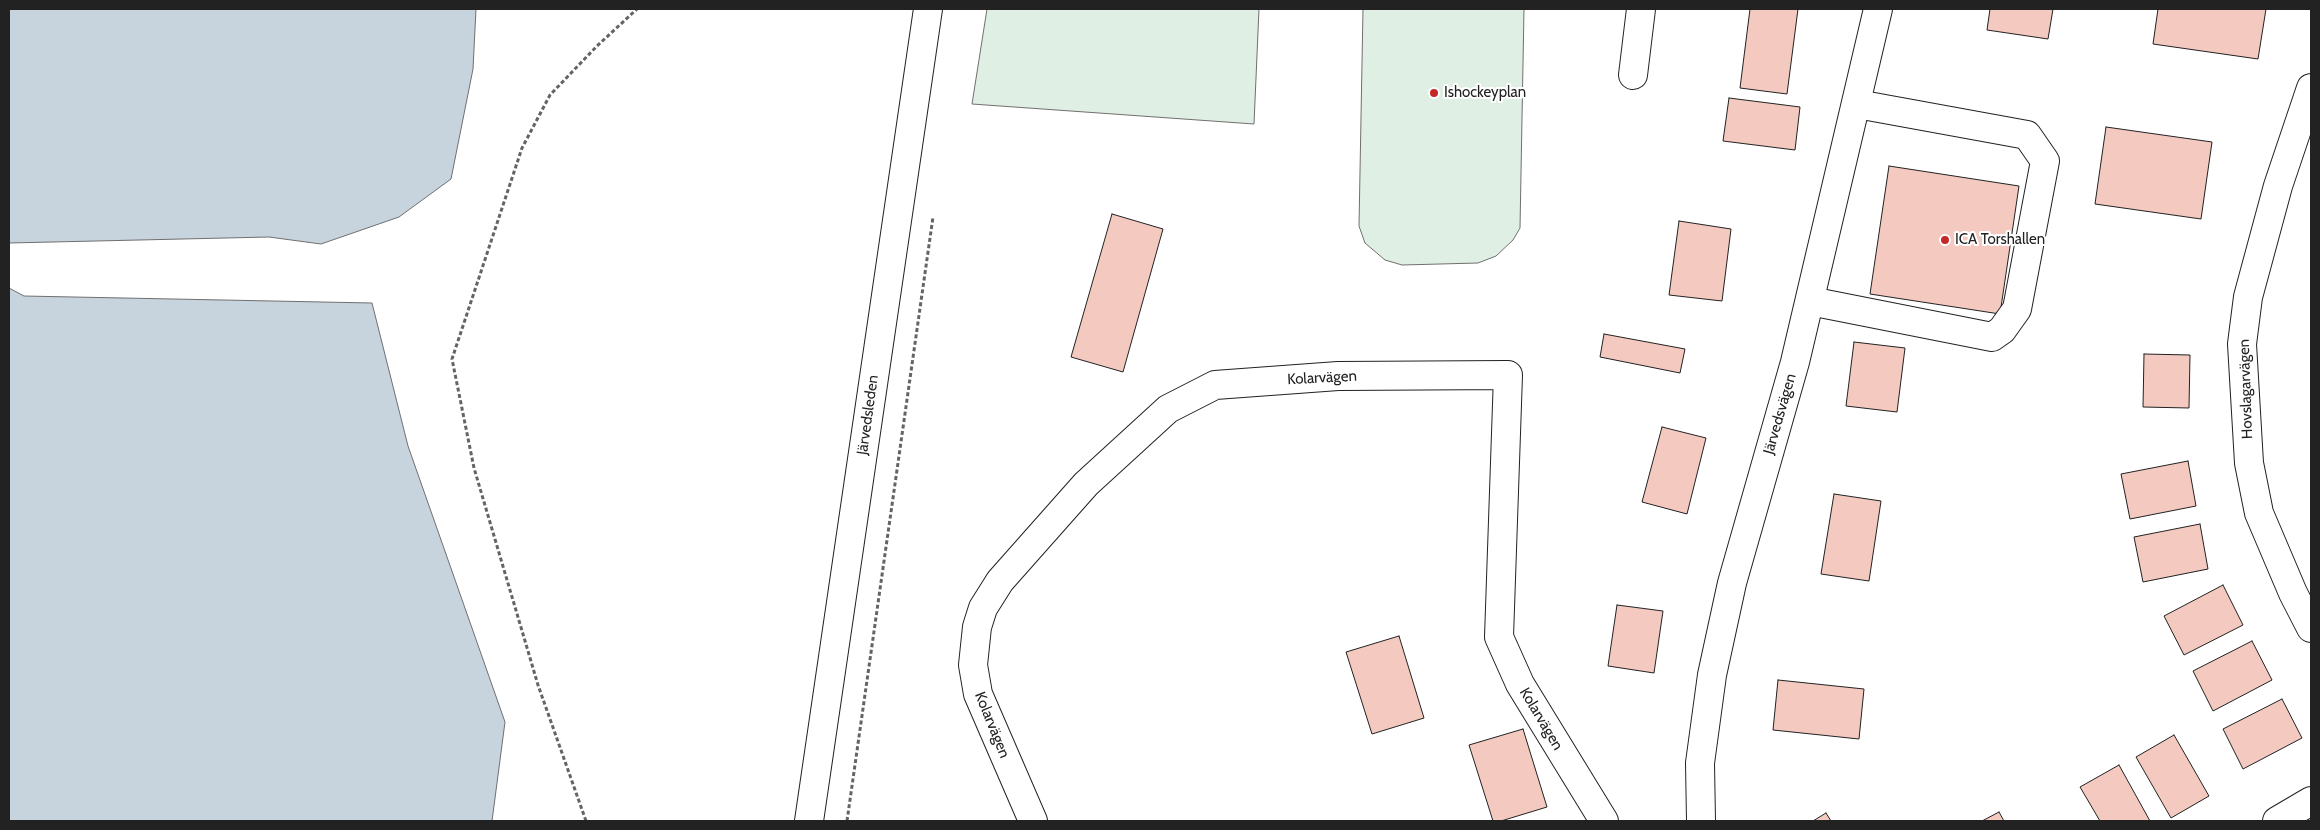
<!DOCTYPE html>
<html>
<head>
<meta charset="utf-8">
<style>
	body { margin:0 }
	#map { position:relative; width:2320px; height:830px; overflow:hidden; background:#fff; font-family:Cabin,sans-serif }
	canvas { display:block }
	.frame { position:absolute; inset:0; border:10px solid #222; pointer-events:none }
</style>
</head>
<body>
<div id="map">
<canvas width="2320" height="830"></canvas>
<div class="frame"></div>
</div>
<script>
const c = document.querySelector('canvas').getContext('2d');
c.lineJoin = 'round';
function paint(path, color) {
  c.fillStyle = color;
  c.fill(path, 'evenodd');
}
function shape(rows) {
  const path = new Path2D();
  for (const r of rows) {
    path.moveTo(r[0], r[1]);
    for (let i = 2; i < r.length; i += 2) path.lineTo(r[i], r[i + 1]);
  }
  return path;
}
function trace(path, color, width, dash) {
  c.strokeStyle = color;
  c.lineWidth = width;
  c.lineCap = dash ? 'butt' : 'round';
  c.setLineDash(dash || []);
  c.stroke(path);
}
function label(font, color, halo, rows, align = 'center') {
  c.font = font + ' Cabin,sans-serif';
  c.lineWidth = 4;
  c.setLineDash([]);
  c.textBaseline = 'middle';
  c.strokeStyle = halo;
  c.fillStyle = color;
  for (const [text, x, y, turn = 0] of rows) {
    c.save();
    c.translate(x, y);
    c.rotate((+turn || 0) * Math.PI / 180);
    c.textAlign = isNaN(turn) ? turn : align;
    if (halo) c.strokeText(text, 0, 0);
    c.fillText(text, 0, 0);
    c.restore();
  }
}
const green = shape([
	[987,9,1259,9,1254,124,972,104,987,9],
	[1363,9,1524,9,1520,228,1513,240,1496,256,1478,263,1402,265,1385,260,1365,243,1359,226,1363,9]
]);
const water = shape([
	[9,9,476,9,473,69,451,179,399,217,321,244,269,237,9,243,9,9],
	[9,288,24,296,372,303,408,446,505,722,492,821,9,821,9,288]
]);
const building = shape([
	[1750,9,1798,9,1787,94,1740,88,1750,9],
	[1990,9,2053,9,2048,39,1987,30,1990,9],
	[2158,9,2266,9,2258,59,2153,44,2158,9],
	[1729,98,1800,107,1795,150,1723,141,1729,98],
	[2106,127,2212,142,2201,219,2095,204,2106,127],
	[1889,166,2019,186,2000,314,1870,294,1889,166],
	[1112,214,1163,229,1123,372,1071,357,1112,214],
	[1679,221,1731,229,1722,301,1669,295,1679,221],
	[1604,334,1685,349,1680,373,1600,357,1604,334],
	[1854,342,1905,348,1897,412,1846,406,1854,342],
	[2144,354,2190,355,2189,408,2143,407,2144,354],
	[1662,427,1706,438,1687,514,1642,502,1662,427],
	[2188,461,2196,506,2130,519,2121,474,2188,461],
	[1834,494,1881,501,1869,581,1821,574,1834,494],
	[2200,524,2208,569,2143,582,2134,537,2200,524],
	[2223,585,2243,625,2184,655,2164,616,2223,585],
	[1617,605,1663,611,1654,673,1608,666,1617,605],
	[1399,636,1424,718,1372,734,1346,652,1399,636],
	[2252,641,2272,680,2213,711,2193,671,2252,641],
	[1778,680,1864,689,1859,739,1773,730,1778,680],
	[2282,699,2302,738,2243,769,2223,729,2282,699],
	[1523,729,1547,807,1501,821,1493,821,1469,745,1523,729],
	[2174,735,2209,796,2171,818,2136,757,2174,735],
	[2119,765,2150,821,2100,821,2080,787,2119,765],
	[1999,812,2004,821,1982,821,1999,812],
	[1826,813,1831,821,1813,821,1826,813]
]);
const path = shape([
	[586,821,538,685,474,468,452,359,522,148,550,95,597,46,637,9],
	[847,821,933,217]
]);
const minor = shape([
	[1633,75,1641,9],
	[2311,88,2278,186,2248,297,2242,344,2249,463,2259,513,2293,593,2311,628],
	[1810,301,1992,337,2002,330,2017,309,2045,161,2027,135,1857,104],
	[1033,821,978,694,973,665,977,627,983,608,1000,581,1086,484,1168,409,1215,385,1338,376,1508,375,1499,637,1520,684,1604,821],
	[1701,821,1700,763,1712,675,1732,583,1795,362,1878,9],
	[2277,821,2311,801]
]);
const major = shape([
	[809,821,928,9]
]);
const markers = [
	[1434,93,5,"#c62828"],
	[1945,240,5,"#c62828"]
];
const poiNames = [
	["Ishockeyplan",1444,93],
	["ICA Torshallen",1955,240]
];
const streetNames = [
	["Kolarvägen",1322,378,-3],
	["Hovslagarvägen",2246,389,-92],
	["Järvedsvägen",1780,414,-74],
	["Järvedsleden",868,415,-82],
	["Kolarvägen",1541,719,59],
	["Kolarvägen",992,725,68]
];
paint(green, '#e0efe3');
trace(green, '#6f6f6f', 1);
paint(water, '#c7d3dd');
trace(water, '#6f6f6f', 1);
paint(building, '#f3c9c0');
trace(building, '#222', 1);
trace(minor, '#222', 30);
trace(major, '#222', 30);
trace(path, '#646464', 3, [4, 2.5]);
trace(minor, '#fff', 28);
trace(major, '#fff', 28);
for (const [x, y, r, color] of markers) {
  const dot = new Path2D();
  dot.arc(x, y, r, 0, 2 * Math.PI);
  c.fillStyle = color;
  c.fill(dot);
  trace(dot, '#fff', 2);
}
label('15px', '#222', '#fff', poiNames, 'left');
label('15px', '#222', '#fff', streetNames);
</script>
</body>
</html>
